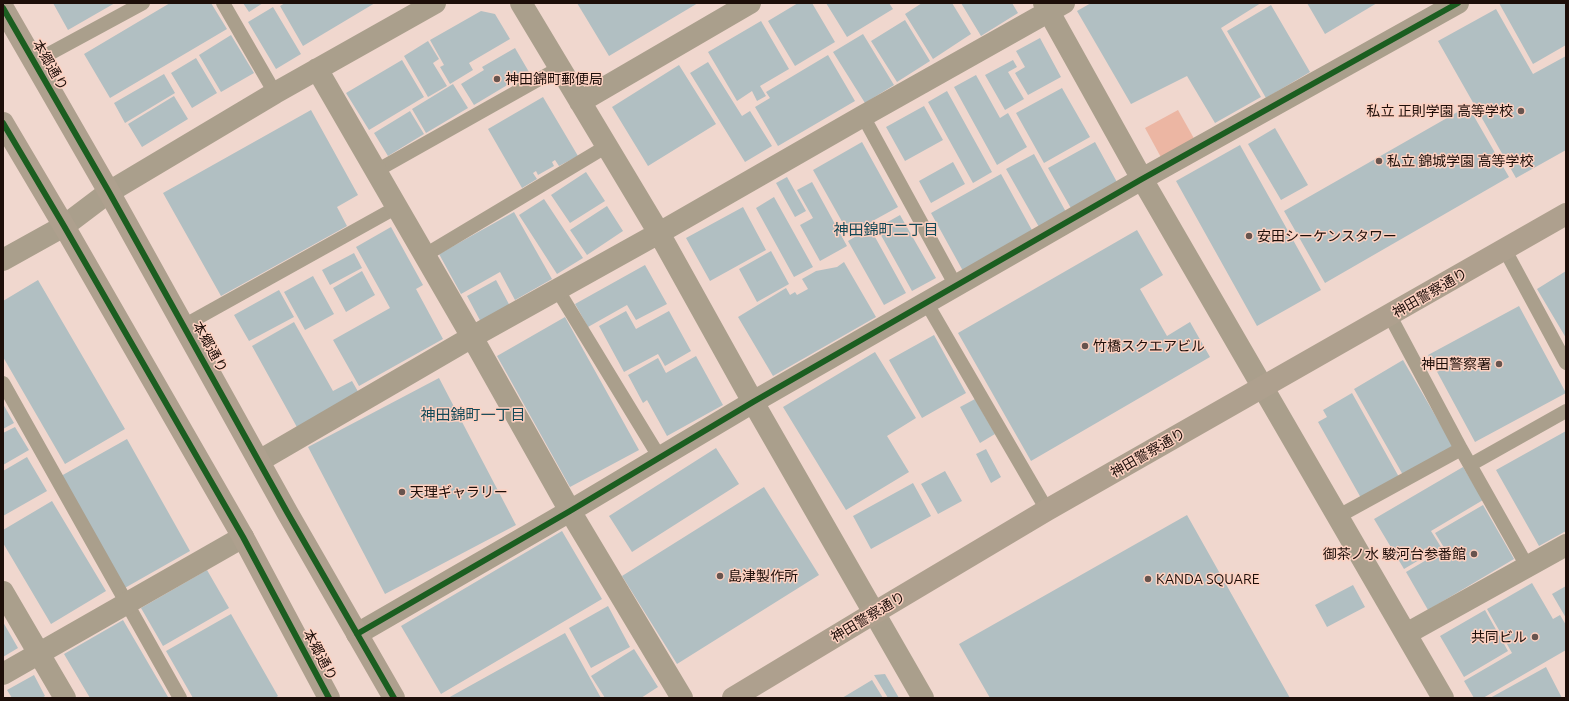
<!DOCTYPE html>
<html>
<head>
<meta charset="utf-8">
<style>
	body { margin:0 }
	#map { position:relative; width:1569px; height:701px; overflow:hidden; background:#f0d7ce; font-family:Ubuntu,sans-serif }
	canvas { display:block }
	.frame { position:absolute; inset:0; border:4px solid #1d0e09; pointer-events:none }
</style>
</head>
<body>
<div id="map">
<canvas width="1569" height="701"></canvas>
<div class="frame"></div>
</div>
<script>
const c = document.querySelector('canvas').getContext('2d');
c.lineJoin = 'round';
function paint(path, color) {
  c.fillStyle = color;
  c.fill(path, 'evenodd');
}
function shape(rows) {
  const path = new Path2D();
  for (const r of rows) {
    path.moveTo(r[0], r[1]);
    for (let i = 2; i < r.length; i += 2) path.lineTo(r[i], r[i + 1]);
  }
  return path;
}
function trace(path, color, width, dash) {
  c.strokeStyle = color;
  c.lineWidth = width;
  c.lineCap = dash ? 'butt' : 'round';
  c.setLineDash(dash || []);
  c.stroke(path);
}
function label(font, color, halo, rows, align = 'center') {
  c.font = font + ' Ubuntu,"Noto Sans JP",sans-serif';
  c.lineWidth = 3;
  c.setLineDash([]);
  c.textBaseline = 'middle';
  c.strokeStyle = halo;
  c.fillStyle = color;
  for (const [text, x, y, turn = 0] of rows) {
    c.save();
    c.translate(x, y);
    c.rotate((+turn || 0) * Math.PI / 180);
    c.textAlign = isNaN(turn) ? turn : align;
    if (halo) c.strokeText(text, 0, 0);
    c.fillText(text, 0, 0);
    c.restore();
  }
}
const green = shape([
	[1178,110,1196,142,1163,161,1145,128]
]);
const building = shape([
	[53,3,115,3,68,30],
	[170,3,211,3,227,29,110,98,84,54],
	[243,3,263,3,249,12],
	[285,3,375,3,303,46,280,6],
	[577,3,698,3,609,56],
	[798,3,812,3,835,42,795,66,768,21],
	[826,3,889,3,893,9,847,37],
	[922,3,952,3,971,34,933,59,905,14],
	[961,3,1012,3,1018,13,981,36],
	[1091,3,1261,3,1221,28,1261,97,1215,123,1187,76,1131,104,1077,11],
	[1307,3,1377,3,1325,34],
	[1499,3,1566,3,1566,45,1533,64],
	[1271,5,1310,72,1266,98,1227,31],
	[273,7,301,54,276,69,248,22],
	[1496,9,1533,74,1566,56,1566,150,1516,178,1438,41],
	[481,11,495,14,510,39,469,63,473,70,450,84,440,67,444,65,430,40],
	[905,20,930,61,897,82,871,41],
	[761,21,789,69,760,86,766,96,757,101,752,91,737,101,708,52],
	[863,34,894,85,865,103,833,52],
	[231,35,254,73,221,92,199,55],
	[1040,38,1061,77,1028,95,1015,73,1025,67,1016,51],
	[428,41,439,59,433,63,447,86,428,97,404,56],
	[515,48,529,72,474,105,461,84,484,70,482,67],
	[828,55,855,101,778,146,755,107,770,98,766,92],
	[196,58,217,93,192,108,171,73],
	[402,60,424,97,369,130,346,93],
	[1013,60,1017,67,1008,72,1024,99,1005,110,985,75],
	[708,62,742,116,750,111,772,146,745,162,690,73],
	[679,65,716,124,648,166,612,107],
	[164,74,175,93,125,123,114,103],
	[976,75,1000,118,1008,113,1027,147,997,165,954,87],
	[453,84,468,108,426,133,412,109],
	[1062,88,1090,137,1044,163,1016,113],
	[947,91,992,172,973,183,928,102],
	[174,96,188,119,142,147,128,124],
	[543,97,578,156,559,166,555,160,552,162,554,166,538,175,536,171,533,173,537,179,522,188,488,129],
	[924,106,943,140,905,161,886,127],
	[1468,106,1509,177,1325,283,1284,211],
	[311,110,358,195,337,207,347,226,221,296,163,193],
	[410,111,424,134,388,156,374,133],
	[1275,128,1308,185,1281,200,1248,144],
	[862,142,898,207,849,234,813,170],
	[1095,142,1118,184,1072,210,1048,168],
	[1240,145,1321,290,1257,326,1176,181],
	[1034,154,1066,212,1039,227,1006,169],
	[953,162,965,184,931,203,919,181],
	[586,172,605,201,570,223,551,195],
	[1001,174,1033,232,963,271,931,213],
	[787,177,806,211,795,217,776,183],
	[812,182,847,246,820,261,800,225,813,218,797,190],
	[774,197,813,267,794,277,756,208],
	[544,199,583,258,557,274,519,215],
	[607,206,623,231,587,255,570,230],
	[743,207,766,250,710,281,686,238],
	[514,212,552,279,515,300,500,272,461,294,439,254],
	[900,215,936,278,912,291,877,228],
	[391,227,423,285,416,289,443,339,359,386,333,340,390,308,356,247],
	[870,228,906,293,884,305,848,241],
	[1137,230,1163,275,1140,289,1167,336,1190,322,1210,357,1031,461,958,333],
	[771,251,789,284,757,302,739,269],
	[354,253,362,268,330,285,322,270],
	[844,262,876,317,773,376,738,317,786,288,790,295,795,292,797,295,808,289,802,279,816,271,837,267],
	[645,265,667,304,636,320,627,305,588,327,575,304],
	[362,271,375,295,346,312,333,288],
	[1566,271,1566,338,1537,289],
	[313,276,334,314,305,330,284,292],
	[38,280,125,429,65,464,3,357,3,301],
	[496,280,511,308,482,324,467,296],
	[279,290,294,317,249,341,234,315],
	[1519,306,1566,393,1475,442,1428,355],
	[626,311,636,329,669,311,691,351,665,366,658,354,624,372,599,326],
	[565,317,639,450,570,487,497,356],
	[294,322,333,391,352,381,360,395,298,429,252,346],
	[934,335,966,393,922,418,889,360],
	[875,352,916,418,887,436,909,472,846,510,783,407],
	[696,356,723,405,667,436,647,400,643,403,628,375,658,358,666,373],
	[1403,360,1453,446,1403,475,1354,389],
	[439,378,516,525,385,594,308,447],
	[1352,393,1399,477,1361,498,1318,422,1327,417,1323,410],
	[975,399,995,434,980,443,960,407],
	[3,404,14,423,3,429],
	[15,427,29,450,3,465,3,433],
	[1566,431,1566,531,1539,546,1496,470],
	[127,439,190,551,123,589,61,476],
	[716,448,739,484,632,552,609,516],
	[986,449,1001,477,991,483,976,454],
	[27,457,47,491,3,516,3,471],
	[1463,467,1483,500,1431,531,1441,547,1404,569,1374,519],
	[945,471,962,501,938,514,921,484],
	[913,483,931,516,871,549,853,516],
	[764,487,819,575,677,664,622,576],
	[52,501,106,591,51,624,3,543,3,530],
	[1483,505,1514,559,1428,610,1406,572,1445,549,1435,533],
	[1187,515,1290,698,990,698,959,644],
	[562,531,602,599,441,694,401,626],
	[207,570,229,608,163,646,141,608],
	[1532,583,1553,619,1560,615,1566,625,1566,650,1483,698,1474,698,1464,681,1512,653,1487,609],
	[1353,585,1365,607,1327,627,1315,605],
	[1566,586,1566,618,1552,594],
	[608,606,630,647,591,668,569,628],
	[1485,610,1508,651,1464,677,1440,636],
	[231,614,278,696,275,698,193,698,166,651],
	[123,620,168,697,167,698,90,698,64,654],
	[3,622,18,648,3,657],
	[565,633,601,698,448,698],
	[634,649,658,687,641,698,605,698,591,676],
	[1546,667,1562,698,1490,698],
	[885,674,899,698,888,698,874,675],
	[34,675,45,696,42,698,12,698,7,690],
	[872,680,883,698,842,698]
]);
const lane = shape([
	[223,3,275,93],
	[34,62,143,3],
	[863,116,956,286],
	[376,171,559,68],
	[1505,250,1566,363],
	[425,255,607,146],
	[557,289,660,458],
	[926,302,1047,510],
	[1390,316,1461,449,1527,566],
	[185,325,397,207],
	[3,383,180,698],
	[1470,465,1566,411],
	[1337,517,1461,449]
]);
const street = shape([
	[521,3,659,233,753,402,923,698],
	[1044,3,1142,179,1443,698],
	[317,69,472,337,570,511,682,698],
	[580,102,750,3],
	[3,260,64,226,109,192,275,93,435,3],
	[259,461,472,337,659,233,863,116,1064,3],
	[3,592,65,698],
	[357,634,570,511,753,402,1142,179,1458,3],
	[1406,634,1566,545],
	[3,674,243,537]
]);
const secondary = shape([
	[3,8,109,192,287,512,394,698],
	[3,123,64,226,243,537,329,698],
	[733,698,874,613,1047,510,1566,214]
]);
const cycleway = shape([
	[3,8,109,192,287,512,394,698],
	[3,123,64,226,243,537,329,698],
	[357,634,570,511,753,402,1142,179,1458,3]
]);
const markers = [
	[497,79,4,"#67544e"],
	[1521,111,4,"#67544e"],
	[1379,161,4,"#67544e"],
	[1249,236,4,"#67544e"],
	[1085,346,4,"#67544e"],
	[1499,364,4,"#67544e"],
	[402,492,4,"#67544e"],
	[1474,554,4,"#67544e"],
	[720,576,4,"#67544e"],
	[1148,579,4,"#67544e"],
	[1535,637,4,"#67544e"]
];
const streetNames = [
	["本郷通り",50,65,60],
	["神田警察通り",1430,293,-30],
	["本郷通り",210,347,61],
	["神田警察通り",1148,453,-30],
	["神田警察通り",868,617,-31],
	["本郷通り",320,655,62]
];
const poiNames = [
	["神田錦町郵便局",505,79],
	["私立 正則学園 高等学校",1513,111,"right"],
	["私立 錦城学園 高等学校",1387,161],
	["安田シーケンスタワー",1257,236],
	["竹橋スクエアビル",1093,346],
	["神田警察署",1491,364,"right"],
	["天理ギャラリー",410,492],
	["御茶ノ水 駿河台参番館",1466,554,"right"],
	["島津製作所",728,576],
	["KANDA SQUARE",1156,579],
	["共同ビル",1527,637,"right"]
];
const neighbourhoodNames = [
	["神田錦町二丁目",886,230],
	["神田錦町一丁目",473,415]
];
paint(green, '#ecb6a3');
paint(building, '#b1bfc2');
trace(lane, '#aa9f8c', 14);
trace(street, '#aa9f8c', 22);
trace(secondary, '#aea08e', 22);
trace(cycleway, '#1b5e20', 6);
for (const [x, y, r, color] of markers) {
  const dot = new Path2D();
  dot.arc(x, y, r, 0, 2 * Math.PI);
  c.fillStyle = color;
  c.fill(dot);
  trace(dot, '#fdd1c1', 1.5);
}
label('14px', '#1d0e09', '#fdd1c1', streetNames);
label('14px', '#1d0e09', '#fdd1c1', poiNames, 'left');
label('15px', '#124857', '#fdd1c1', neighbourhoodNames);
</script>
</body>
</html>
